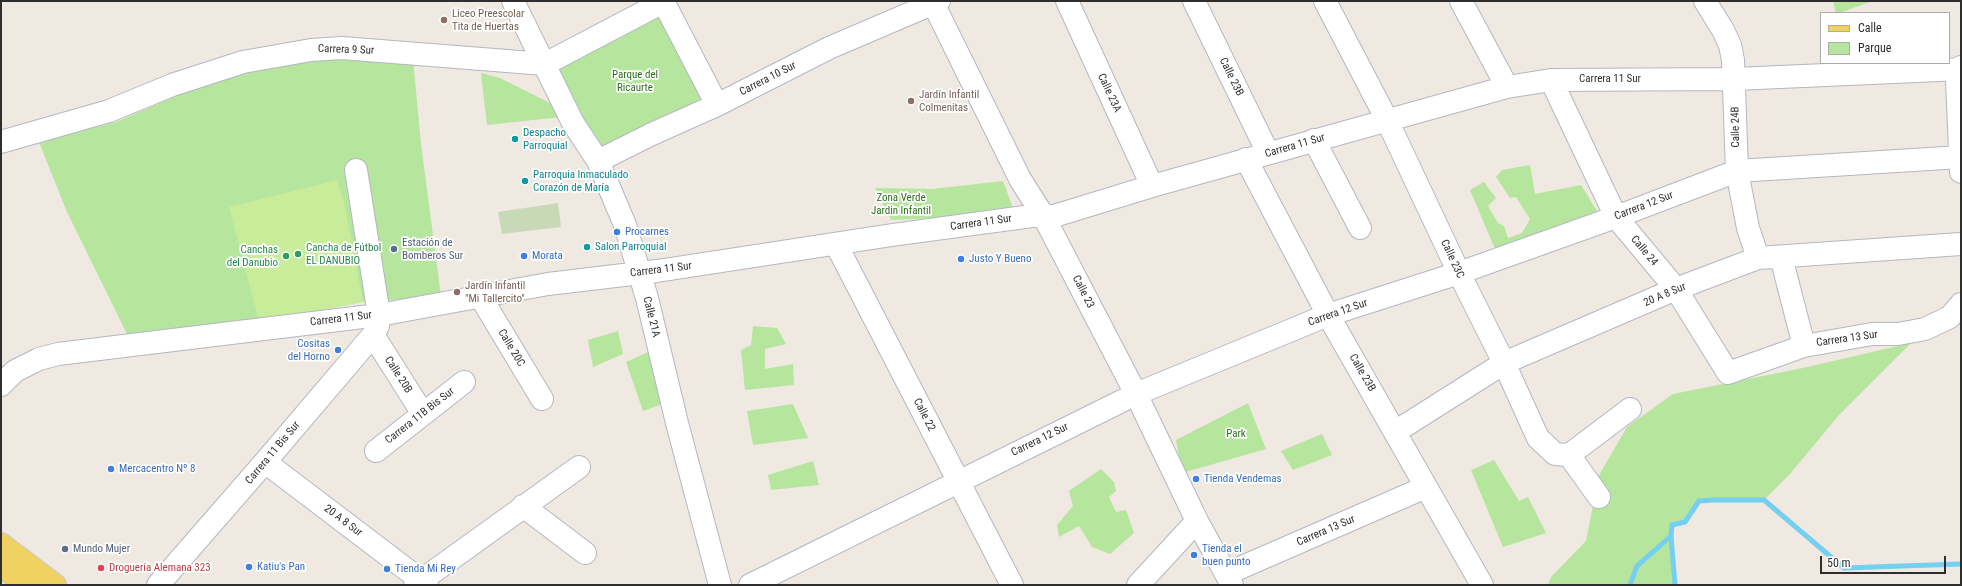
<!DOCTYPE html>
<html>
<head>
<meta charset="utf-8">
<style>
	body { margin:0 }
	#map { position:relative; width:1962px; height:586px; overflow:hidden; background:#efe9e1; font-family:"Roboto Condensed",sans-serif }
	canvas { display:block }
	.frame { position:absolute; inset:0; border:2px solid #2e2e2e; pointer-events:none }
	.legend { position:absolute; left:1820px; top:12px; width:130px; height:52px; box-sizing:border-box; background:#fff; border:1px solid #ababab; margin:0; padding:5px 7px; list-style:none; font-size:12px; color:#2e2e2e }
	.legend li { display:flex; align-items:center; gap:8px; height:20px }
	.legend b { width:20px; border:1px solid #ababab }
	.scale { position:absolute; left:1820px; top:556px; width:126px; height:18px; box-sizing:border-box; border:2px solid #2e2e2e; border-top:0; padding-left:5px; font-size:12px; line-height:14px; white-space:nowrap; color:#2e2e2e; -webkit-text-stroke:3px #fff; paint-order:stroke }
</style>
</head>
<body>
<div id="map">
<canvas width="1962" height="586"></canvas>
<div class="frame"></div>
<ul class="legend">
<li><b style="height:5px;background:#f2d163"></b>Calle</li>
<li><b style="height:11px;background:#b6e59e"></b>Parque</li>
</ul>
<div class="scale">50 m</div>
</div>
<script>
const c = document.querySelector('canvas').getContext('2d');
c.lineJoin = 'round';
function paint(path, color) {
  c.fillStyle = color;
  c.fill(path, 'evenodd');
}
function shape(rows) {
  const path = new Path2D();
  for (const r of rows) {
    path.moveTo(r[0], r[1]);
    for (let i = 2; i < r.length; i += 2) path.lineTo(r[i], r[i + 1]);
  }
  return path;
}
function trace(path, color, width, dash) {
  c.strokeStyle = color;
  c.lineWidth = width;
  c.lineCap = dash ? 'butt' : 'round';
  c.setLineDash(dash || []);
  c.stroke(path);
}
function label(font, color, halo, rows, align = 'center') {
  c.font = font + ' "Roboto Condensed",sans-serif';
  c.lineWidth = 3.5;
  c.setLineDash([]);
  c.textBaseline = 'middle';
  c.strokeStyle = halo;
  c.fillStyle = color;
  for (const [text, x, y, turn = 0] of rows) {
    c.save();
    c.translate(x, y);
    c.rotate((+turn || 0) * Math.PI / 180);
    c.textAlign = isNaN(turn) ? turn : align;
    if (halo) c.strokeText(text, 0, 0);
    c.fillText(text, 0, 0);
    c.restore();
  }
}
const green = shape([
	[1833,1,1873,1,1839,13,1836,13],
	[661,8,706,102,599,156,551,66],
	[312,56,413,59,421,144,441,296,363,302,259,322,128,336,67,212,39,142,116,122,243,67],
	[481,73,500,78,552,104,561,117,487,125],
	[1530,165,1535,194,1581,185,1602,219,1498,256,1470,190,1484,182,1496,198,1488,206,1498,223,1504,226,1508,238,1522,233,1530,219,1516,197,1510,198,1496,177,1502,170],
	[1003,181,1013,208,937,218,891,220,875,188,932,189],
	[753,326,777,328,786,344,765,349,765,369,793,364,794,385,745,390,741,350,751,345],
	[618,331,623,354,593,367,588,340],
	[1911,343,1839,415,1790,474,1764,500,1699,501,1688,519,1672,525,1671,536,1675,585,1548,585,1551,577,1586,541,1599,475,1627,427,1673,394,1803,368],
	[648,352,665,403,643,411,626,362],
	[1248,403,1266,449,1182,473,1176,440],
	[793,404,808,438,753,445,747,411],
	[1322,434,1332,455,1293,470,1281,451],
	[1494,460,1519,501,1528,497,1546,533,1503,547,1471,470],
	[813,461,819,485,771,490,768,475],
	[1101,469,1114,482,1116,491,1109,497,1116,512,1126,510,1134,533,1110,554,1092,547,1079,526,1059,537,1057,525,1073,506,1069,491]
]);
const cemetery = shape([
	[558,203,561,227,502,234,498,212]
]);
const pitch = shape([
	[337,180,344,202,363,302,259,322,229,207]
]);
const stream = shape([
	[1630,585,1637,566,1671,536],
	[1675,585,1671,536,1672,525,1685,522,1699,501,1713,500,1764,500,1844,568,1961,564]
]);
const minor = shape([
	[513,1,573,123,598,161,625,225,647,298,677,423,720,585],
	[663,1,717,105],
	[932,1,1020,179,1044,217,1136,394,1197,521,1232,585],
	[1067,1,1152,186],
	[1194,1,1268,153],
	[1325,1,1387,120,1459,273,1504,363,1538,438,1555,454,1569,455,1599,497],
	[1461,1,1507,87],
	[1705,1,1723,30,1730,45,1733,60,1737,171,1748,228,1758,258],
	[1961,67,1957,80,1961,172],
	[1551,80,1616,217,1676,289,1728,373,1804,346,1872,334,1898,334,1925,329,1950,317,1961,304],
	[1314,140,1360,228],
	[1,142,109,111,172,85,243,62,311,50,342,48,545,64,665,1],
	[1246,159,1328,315,1482,585],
	[598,161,652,134,717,105,829,48,939,1],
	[836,244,1012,585],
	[1781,257,1804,346],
	[480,296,542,399],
	[373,335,423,414],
	[1,385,15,371,39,359,58,354,379,315,548,284,657,271,892,235,1032,216,1054,216,1152,186,1507,87,1551,80,1735,79,1961,69],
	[1395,432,1504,363,1676,289,1758,258,1961,244],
	[376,451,464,382],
	[1569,455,1630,409],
	[265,462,427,585],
	[523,506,585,553],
	[1226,574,1426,487],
	[158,585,265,462,373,335,378,326,379,315,356,170],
	[415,585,579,467],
	[750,585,1136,394,1328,315,1459,273,1616,217,1737,171,1961,157],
	[1138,585,1197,521]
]);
const major = shape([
	[1,544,55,585],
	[1,566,27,585]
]);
const markers = [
	[444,20,4,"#8d6e63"],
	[911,101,4,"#8d6e63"],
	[515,139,4,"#0f9aa8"],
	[525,181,4,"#0f9aa8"],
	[617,232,4,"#3f7fe0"],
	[587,247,4,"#0f9aa8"],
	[394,249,4,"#5c6f8a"],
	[298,254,4,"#2e9e5b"],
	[286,256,4,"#2e9e5b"],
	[524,256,4,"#3f7fe0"],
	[961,259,4,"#3f7fe0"],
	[457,292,4,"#8d6e63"],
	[338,350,4,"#3f7fe0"],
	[111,469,4,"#3f7fe0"],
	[1196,479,4,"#3f7fe0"],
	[65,549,4,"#5c6f8a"],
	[1194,555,4,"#3f7fe0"],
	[249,567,4,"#3f7fe0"],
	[101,568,4,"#e0444e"],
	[387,569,4,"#3f7fe0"]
];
const educationNames = [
	["Liceo Preescolar",452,14],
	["Tita de Huertas",452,27],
	["Jardín Infantil",919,95],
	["Colmenitas",919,108],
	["Jardín Infantil",465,286],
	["\"Mi Tallercito\"",465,299]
];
const streetNames = [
	["Carrera 9 Sur",346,50,2],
	["Calle 23B",1231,77,64],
	["Carrera 10 Sur",768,79,-27],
	["Carrera 11 Sur",1610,79],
	["Calle 23A",1109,93,65],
	["Calle 24B",1736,127,-91],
	["Carrera 11 Sur",1295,146,-16],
	["Carrera 12 Sur",1644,206,-21],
	["Carrera 11 Sur",981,223,-8],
	["Calle 24",1644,251,50],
	["Calle 23C",1452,259,65],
	["Carrera 11 Sur",661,270,-7],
	["Calle 23",1083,292,63],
	["20 A 8 Sur",1665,295,-23],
	["Carrera 12 Sur",1338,313,-19],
	["Calle 21A",651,317,76],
	["Carrera 11 Sur",341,319,-7],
	["Carrera 13 Sur",1847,339,-8],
	["Calle 20C",511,348,59],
	["Calle 23B",1362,373,60],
	["Calle 20B",398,375,57],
	["Calle 22",924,415,63],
	["Carrera 11B Bis Sur",420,416,-38],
	["Carrera 12 Sur",1040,440,-26],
	["Carrera 11 Bis Sur",273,453,-50],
	["20 A 8 Sur",343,521,37],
	["Carrera 13 Sur",1326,531,-23]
];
const parkNames = [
	["Parque del",635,75],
	["Ricaurte",635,88],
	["Zona Verde",901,198],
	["Jardin Infantil",901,211],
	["Park",1236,434]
];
const cultureNames = [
	["Despacho",523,133],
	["Parroquial",523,146],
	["Parroquia Inmaculado",533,175],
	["Corazón de María",533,188],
	["Salon Parroquial",595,247]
];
const shopNames = [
	["Procarnes",625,232],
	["Morata",532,256],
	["Justo Y Bueno",969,259],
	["Cositas",330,344,"right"],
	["del Horno",330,357,"right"],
	["Mercacentro Nº 8",119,469],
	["Tienda Vendemas",1204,479],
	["Tienda el",1202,549],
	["buen punto",1202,562],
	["Katiu's Pan",257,567],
	["Tienda Mi Rey",395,569]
];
const serviceNames = [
	["Estación de",402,243],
	["Bomberos Sur",402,256],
	["Mundo Mujer",73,549]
];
const leisureNames = [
	["Cancha de Fútbol",306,248],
	["EL DANUBIO",306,261],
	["Canchas",278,250,"right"],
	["del Danubio",278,263,"right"]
];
const healthNames = [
	["Droguería Alemana 323",109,568]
];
paint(green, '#b6e59e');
paint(cemetery, '#c8d9b8');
paint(pitch, '#c9ec9a');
trace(stream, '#75cff0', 5);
trace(minor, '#b4b7c1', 24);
trace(major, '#c9c9c9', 24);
trace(minor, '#fff', 22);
trace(major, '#f2d163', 22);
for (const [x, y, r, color] of markers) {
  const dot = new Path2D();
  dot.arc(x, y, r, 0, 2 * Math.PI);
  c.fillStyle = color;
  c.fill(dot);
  trace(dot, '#fff', 1.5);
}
label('11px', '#785e54', '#fff', educationNames, 'left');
label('11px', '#2e2e2e', '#fff', streetNames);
label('11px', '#2c6e1b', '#fff', parkNames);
label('11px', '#0d838f', '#fff', cultureNames, 'left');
label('11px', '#366cbe', '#fff', shopNames, 'left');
label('11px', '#4e5e75', '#fff', serviceNames, 'left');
label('11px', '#27864d', '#fff', leisureNames, 'left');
label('11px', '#be3a42', '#fff', healthNames, 'left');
</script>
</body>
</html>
